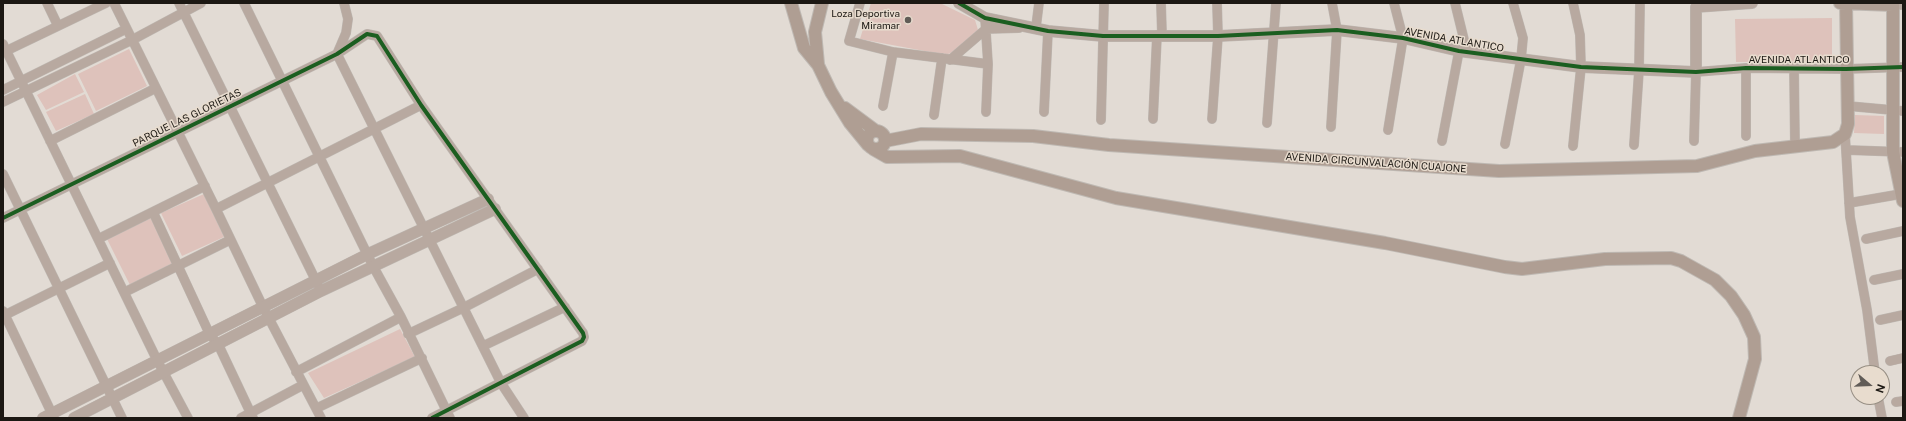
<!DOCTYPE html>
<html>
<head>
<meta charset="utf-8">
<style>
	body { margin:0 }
	#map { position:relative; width:1906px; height:421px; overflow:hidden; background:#e2dbd4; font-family:"Public Sans",sans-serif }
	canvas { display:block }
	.frame { position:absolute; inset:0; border:4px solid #1c1813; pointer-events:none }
	.north { position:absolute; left:1850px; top:365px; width:40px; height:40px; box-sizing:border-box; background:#e8dcce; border:1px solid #968e83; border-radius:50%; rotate:109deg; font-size:11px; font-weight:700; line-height:16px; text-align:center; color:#1c1813 }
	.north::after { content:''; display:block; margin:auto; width:14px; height:18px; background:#615c57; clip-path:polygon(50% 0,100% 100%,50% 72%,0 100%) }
</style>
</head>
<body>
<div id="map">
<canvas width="1906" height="421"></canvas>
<div class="frame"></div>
<div class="north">N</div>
</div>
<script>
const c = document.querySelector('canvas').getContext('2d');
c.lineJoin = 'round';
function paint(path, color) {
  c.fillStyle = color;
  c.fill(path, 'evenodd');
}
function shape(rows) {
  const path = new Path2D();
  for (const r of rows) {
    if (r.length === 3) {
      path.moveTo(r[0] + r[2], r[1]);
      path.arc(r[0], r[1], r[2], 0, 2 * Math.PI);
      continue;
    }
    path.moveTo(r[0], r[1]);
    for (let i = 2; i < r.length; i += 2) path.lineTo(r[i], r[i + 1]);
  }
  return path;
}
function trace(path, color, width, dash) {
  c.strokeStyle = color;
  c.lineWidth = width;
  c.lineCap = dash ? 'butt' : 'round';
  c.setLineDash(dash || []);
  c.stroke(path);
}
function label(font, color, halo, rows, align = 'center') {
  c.font = font + ' "Public Sans",sans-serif';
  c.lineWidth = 3;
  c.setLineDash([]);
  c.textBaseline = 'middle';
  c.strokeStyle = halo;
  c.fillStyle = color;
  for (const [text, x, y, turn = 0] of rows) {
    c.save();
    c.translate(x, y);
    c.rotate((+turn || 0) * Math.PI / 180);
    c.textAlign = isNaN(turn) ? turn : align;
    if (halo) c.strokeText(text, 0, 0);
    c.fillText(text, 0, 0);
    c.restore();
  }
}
const green = shape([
	[871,3,940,3,975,20,978,30,955,51,946,55,860,39],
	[1832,18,1832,61,1736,62,1735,19],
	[129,49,147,86,96,111,78,74],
	[75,74,84,92,46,110,37,95],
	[85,94,94,114,56,131,46,112],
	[1855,115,1884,116,1884,134,1854,133],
	[204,194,224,237,182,256,161,213],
	[151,218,173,263,130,285,107,239],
	[400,329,415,357,324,398,308,373]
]);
const minor = shape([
	[47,3,58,26],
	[114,3,216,209,263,307,321,418],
	[179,3,318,285],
	[244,3,373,266,401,317,450,418],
	[344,3,348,19,346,33,337,54,501,383,524,418],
	[860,3,849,41,893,52,988,64],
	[1161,3,1162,35],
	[1455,3,1467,52],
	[1893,3,1893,5,1903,5],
	[985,18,988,64,986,112],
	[1036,27,1039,3],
	[3,44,157,360,188,418],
	[6,51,106,3],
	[950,60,986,29,1019,28],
	[1794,67,1795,146],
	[3,90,126,29],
	[3,102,132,40,201,3],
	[883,106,893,52],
	[1848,106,1903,111],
	[1044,112,1048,31],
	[934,115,942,58],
	[1153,119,1157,35],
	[1212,119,1218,36,1217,3],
	[1101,120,1104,3],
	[1267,123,1276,3],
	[1331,127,1337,30,1332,3],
	[1388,130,1403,38,1394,3],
	[1845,134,1850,217,1867,310,1875,373],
	[1746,136,1746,68],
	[50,141,156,88],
	[1442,141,1459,51],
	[1694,141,1696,72,1746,68,1846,69,1903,67],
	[1505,144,1521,59,1523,38,1513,3],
	[1634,145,1639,70,1640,3],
	[1573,146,1581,67,1580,35,1573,3],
	[1847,150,1903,152],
	[3,174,122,418],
	[1849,203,1901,194],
	[216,209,421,105],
	[153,212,210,335,218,344,253,418],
	[3,218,337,54,367,34,377,36,421,105,583,333,584,337,582,341,432,418],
	[98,239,205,186],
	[1866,239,1903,231],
	[1874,280,1903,274],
	[125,292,230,240],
	[3,311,54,418],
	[3,316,110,263],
	[1880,320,1903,315],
	[408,334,463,308,538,269],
	[483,346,565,307],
	[1890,361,1903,358],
	[296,372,401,317],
	[1878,397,1882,418],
	[1896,402,1903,401],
	[317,408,422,358],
	[241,418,303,385]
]);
const tertiary = shape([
	[959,3,985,18,1048,31,1103,36,1218,36,1337,30,1403,38,1459,51,1581,67,1696,72,1696,7,1752,3],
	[43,418,368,254,488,199],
	[74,418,321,291,495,209]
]);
const secondary = shape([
	[791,3,804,48,818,65,831,92,850,123,868,145],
	[1840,3,1893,5,1893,152,1903,201],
	[818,64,815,32,822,3],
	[845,108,876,131],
	[876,140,9],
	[885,141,921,134,1033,136,1109,145,1499,171,1697,166,1755,151,1833,142,1845,134,1848,124,1846,3],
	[873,149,887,157,960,156,1116,198,1385,243,1505,267,1522,269,1605,259,1671,258,1681,261,1715,280,1731,296,1744,315,1754,337,1755,359,1739,418]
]);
const cycleway = shape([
	[959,3,985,18,1048,31,1103,36,1218,36,1337,30,1403,38,1459,51,1581,67,1696,72,1746,68,1846,69,1903,67],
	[3,218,337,54,367,34,377,36,421,105,583,333,584,337,582,341,432,418]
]);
const markers = [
	[908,20,4,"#615c57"]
];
const poiNames = [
	["Loza Deportiva",900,14],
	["Miramar",900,26]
];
const streetNames = [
	["AVENIDA ATLANTICO",1454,40,10],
	["AVENIDA ATLANTICO",1799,60],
	["PARQUE LAS GLORIETAS",187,118,-26],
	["AVENIDA CIRCUNVALACIÓN CUAJONE",1376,163,4]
];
paint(green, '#dec2bb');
trace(minor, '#beb8b2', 10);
trace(tertiary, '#beb8b2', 12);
trace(secondary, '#beb8b2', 14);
trace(minor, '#b8a9a0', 9);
trace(tertiary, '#b8a9a0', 11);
trace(secondary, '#af9e93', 12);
trace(cycleway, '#1b5e20', 4);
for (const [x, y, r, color] of markers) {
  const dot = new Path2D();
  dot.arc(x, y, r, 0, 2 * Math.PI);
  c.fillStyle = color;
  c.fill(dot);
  trace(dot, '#e8dcce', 1.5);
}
label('10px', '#1c1813', '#e8dcce', poiNames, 'right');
label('10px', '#1c1813', '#e8dcce', streetNames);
</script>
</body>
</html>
